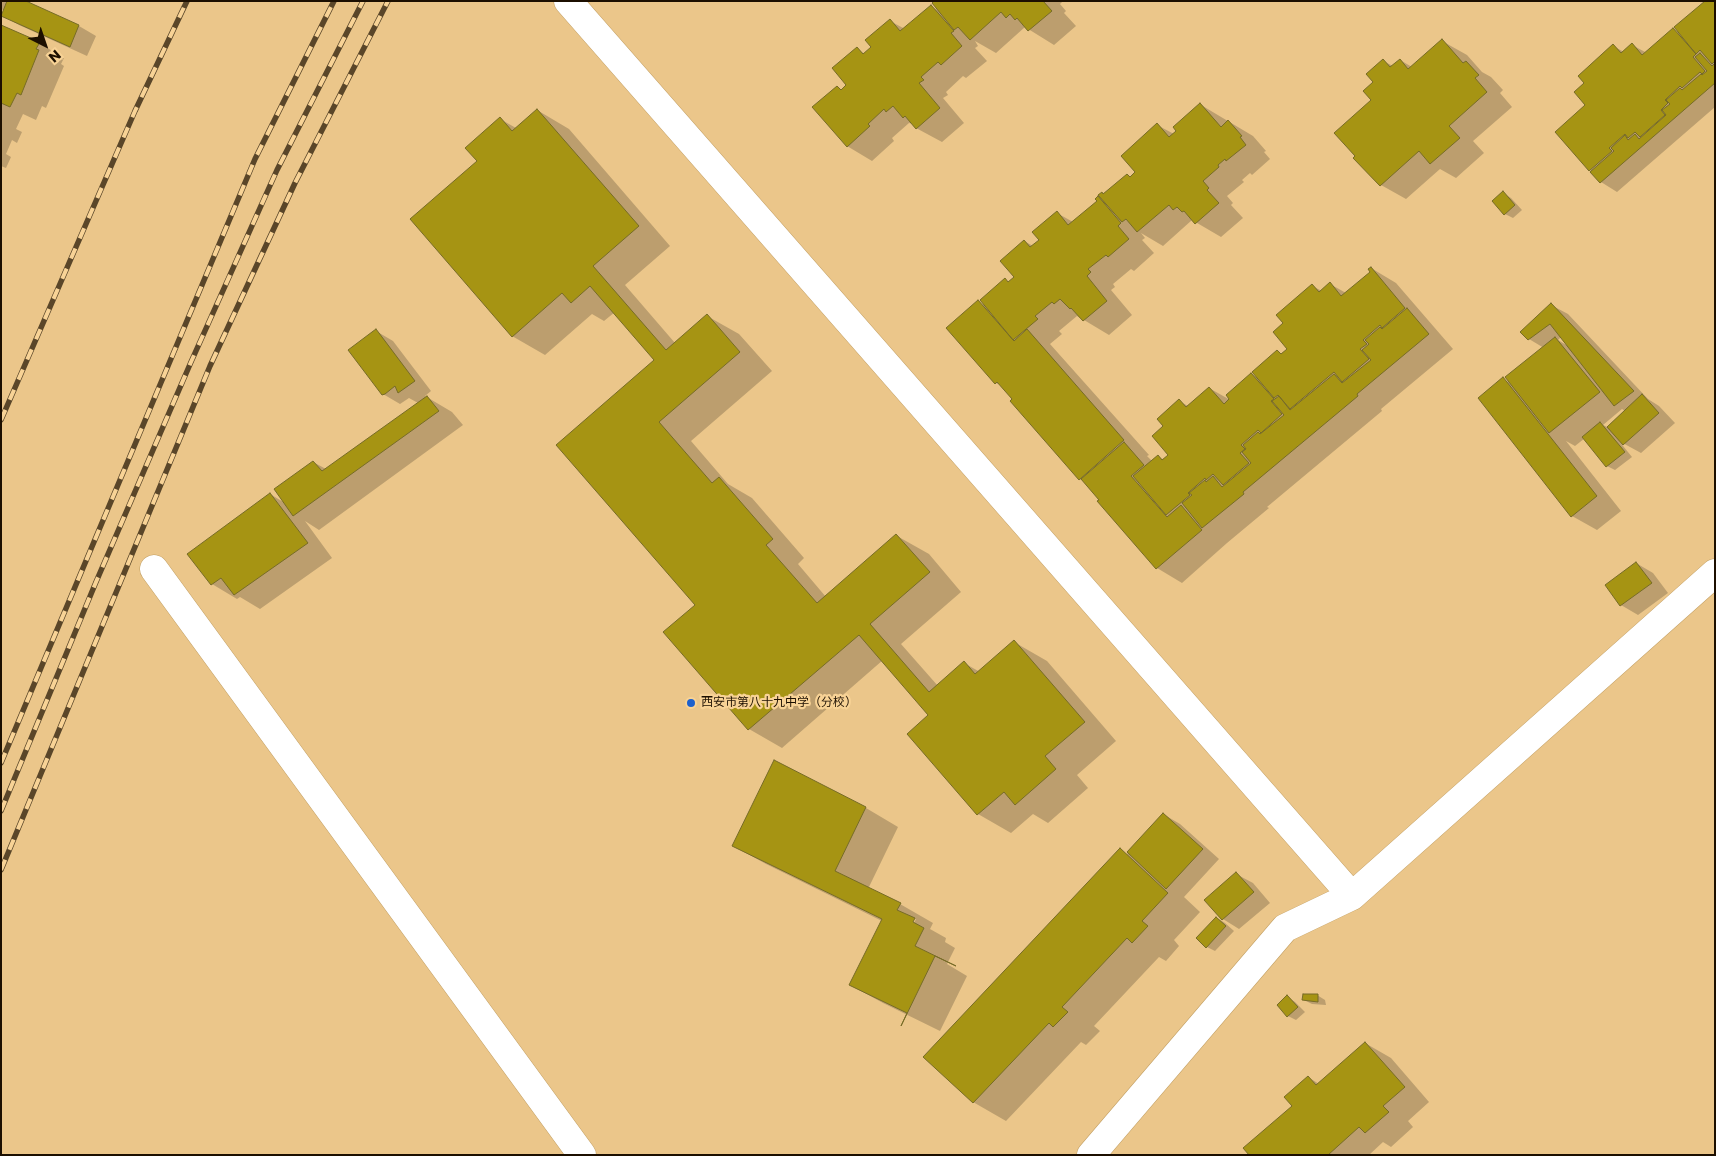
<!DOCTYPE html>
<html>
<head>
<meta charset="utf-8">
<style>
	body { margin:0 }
	#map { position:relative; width:1716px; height:1156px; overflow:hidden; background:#ebc68a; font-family:Poppins,sans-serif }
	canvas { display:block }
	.frame { position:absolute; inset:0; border:2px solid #1c0f00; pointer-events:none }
	.north { position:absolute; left:20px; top:20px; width:50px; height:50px; -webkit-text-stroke:4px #f8d396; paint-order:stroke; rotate:139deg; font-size:14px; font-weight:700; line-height:20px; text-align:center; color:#1c0f00 }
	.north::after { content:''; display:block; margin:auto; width:18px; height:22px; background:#1c0f00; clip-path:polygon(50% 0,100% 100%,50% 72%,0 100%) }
</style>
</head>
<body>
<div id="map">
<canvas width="1716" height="1156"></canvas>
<div class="frame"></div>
<div class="north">N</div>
</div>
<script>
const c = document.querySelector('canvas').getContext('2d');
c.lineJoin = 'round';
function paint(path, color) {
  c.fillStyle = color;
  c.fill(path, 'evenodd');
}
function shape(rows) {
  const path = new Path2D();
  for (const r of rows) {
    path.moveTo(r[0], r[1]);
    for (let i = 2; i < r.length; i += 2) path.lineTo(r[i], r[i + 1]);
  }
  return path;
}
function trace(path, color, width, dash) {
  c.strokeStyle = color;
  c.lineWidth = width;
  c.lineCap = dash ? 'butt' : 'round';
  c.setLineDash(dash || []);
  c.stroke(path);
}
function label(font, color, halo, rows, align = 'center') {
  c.font = font + ' Poppins,"Noto Sans SC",sans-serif';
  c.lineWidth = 4.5;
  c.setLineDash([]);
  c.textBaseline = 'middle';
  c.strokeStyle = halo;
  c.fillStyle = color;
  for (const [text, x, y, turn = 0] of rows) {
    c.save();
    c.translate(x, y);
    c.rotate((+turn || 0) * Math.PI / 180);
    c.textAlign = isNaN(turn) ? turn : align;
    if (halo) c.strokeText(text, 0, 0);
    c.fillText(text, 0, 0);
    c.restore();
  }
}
const shadow = shape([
	[1,1,23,1,79,26,96,36,87,56,19,25,2,16,6,7,1,11],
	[936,1,1063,1,1060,4,1066,11,1064,13,1076,26,1054,45,1025,27,996,53,975,41,978,46,975,48,987,61,966,78,963,76,946,92,948,95,943,98,964,123,942,142,916,128,914,124,909,123,892,138,894,141,872,161,847,146,837,87,842,90,848,85,857,49,865,54,873,47,890,21,905,29,931,6,939,11],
	[1715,1,1715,107,1617,192,1601,182,1556,132,1587,105,1586,83,1613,46,1624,52,1632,45,1647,53,1673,30,1682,35],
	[1,26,39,43,64,58,61,64,64,66,46,108,42,106,36,120,23,114,16,129,22,132,17,143,12,140,6,154,11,157,6,168,1,166],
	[1442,41,1467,55,1482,72,1491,77,1503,90,1500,93,1512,107,1473,141,1484,153,1456,178,1440,169,1406,199,1381,185,1373,100,1375,82,1383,61,1393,66,1400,60,1412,67],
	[1201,105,1253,136,1266,151,1264,152,1270,159,1252,175,1250,173,1242,180,1244,182,1227,196,1233,203,1231,205,1243,218,1221,237,1192,220,1163,246,1141,233,1145,238,1142,240,1154,253,1134,271,1131,269,1113,284,1115,287,1111,290,1132,315,1109,335,1084,320,1081,317,1080,318,1077,316,1059,331,1062,334,1050,344,1149,455,1147,456,1152,461,1158,456,1164,460,1170,455,1165,426,1179,401,1188,406,1209,388,1232,401,1251,374,1259,379,1277,351,1283,355,1289,349,1285,323,1312,286,1322,291,1330,284,1346,293,1372,272,1371,268,1396,283,1453,349,1381,409,1382,411,1267,507,1269,508,1227,543,1182,583,1157,568,1099,501,1101,500,1086,483,1080,479,1002,386,996,383,978,302,987,307,1005,280,1010,283,1015,277,1024,241,1033,246,1040,240,1057,213,1073,222,1098,201,1096,199,1102,194,1104,195,1127,175,1131,177,1137,172,1157,125,1174,134],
	[537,110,569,129,670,246,625,285,675,343,707,316,739,334,772,371,691,441,728,484,752,498,804,558,798,564,826,597,897,536,929,554,961,592,901,644,938,686,964,663,980,672,1014,642,1047,661,1116,741,1077,775,1088,788,1048,823,1033,814,1011,833,978,814,930,715,883,660,782,748,749,729,697,605,558,445,656,360,615,312,604,321,592,314,545,355,512,336,478,161,500,119,516,128],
	[1503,193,1511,198,1522,210,1513,218,1505,214],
	[1551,305,1568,314,1648,399,1659,406,1675,423,1641,453,1619,441,1632,457,1615,470,1607,466,1585,438,1575,446,1566,441,1621,511,1597,530,1572,516,1503,379,1512,384,1544,348,1529,339],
	[1561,337,1568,346,1558,340],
	[1622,409,1625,411,1607,427,1603,425],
	[376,331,393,341,431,391,425,396,452,412,463,425,319,530,305,521,332,558,260,609,240,597,237,599,212,584,270,494,285,503,313,462,326,469,418,403,409,398,400,404,383,394],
	[1636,563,1653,573,1668,593,1638,615,1621,605,1607,586],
	[774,762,866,808,898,827,868,889,900,904,933,923,930,929,946,938,945,942,955,948,947,964,967,976,940,1031,883,1003,850,985,882,921,766,864,733,846],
	[913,919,916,919,911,929],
	[1163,814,1180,824,1219,859,1184,897,1200,912,1174,940,1179,946,1166,961,1159,957,1094,1026,1100,1031,1086,1045,1081,1042,1006,1121,973,1102,1120,850,1127,854],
	[1236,874,1253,883,1270,903,1239,929,1223,919],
	[1217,918,1225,923,1234,931,1215,951,1207,947],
	[1317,995,1325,1000,1326,1005,1312,1004,1304,1000],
	[1287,997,1295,1002,1305,1012,1296,1020,1288,1016],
	[1365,1043,1391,1058,1429,1102,1408,1121,1413,1127,1391,1147,1383,1142,1369,1155,1250,1155,1293,1106,1308,1077,1319,1084]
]);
const building = shape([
	[7,1,26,1,79,25,70,47,1,16,7,1],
	[934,1,1043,1,1052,11,1028,31,1017,18,1015,20,1010,14,1006,18,1001,12,970,40,958,27,954,30,932,3,934,1],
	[1705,1,1715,1,1715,61,1712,64,1700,50,1696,54,1674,27,1705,1],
	[931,5,954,31,951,33,962,46,941,65,938,62,921,77,924,80,919,83,940,108,916,129,905,116,903,118,893,106,886,112,884,109,868,124,870,126,847,147,812,107,837,86,841,90,846,85,832,68,857,47,863,54,871,47,865,40,890,19,900,31,931,5],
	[1,25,40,42,36,49,39,50,21,95,17,93,10,107,1,103,1,25],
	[1673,28,1696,54,1693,57,1705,71,1702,74,1700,72,1682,88,1680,86,1665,100,1668,103,1661,110,1665,115,1640,137,1635,132,1628,138,1625,134,1609,148,1612,151,1589,171,1555,132,1585,105,1574,92,1584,83,1578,76,1613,44,1621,53,1632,43,1642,55,1673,28],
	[1442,39,1463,63,1466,61,1479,75,1475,78,1487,92,1449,126,1460,138,1430,164,1419,151,1380,186,1353,158,1355,156,1334,133,1371,100,1363,91,1373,82,1366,74,1383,59,1390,67,1400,59,1408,69,1442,39],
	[1700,53,1712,66,1715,63,1715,83,1600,183,1590,172,1614,151,1611,148,1625,135,1628,140,1635,134,1639,139,1666,115,1662,110,1670,104,1666,100,1680,88,1682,90,1701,74,1702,75,1707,71,1695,57,1700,53],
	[1200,103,1221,127,1228,120,1242,136,1240,137,1246,145,1226,161,1225,159,1218,165,1219,167,1203,181,1209,188,1207,190,1219,203,1195,224,1184,211,1182,212,1177,207,1173,210,1169,205,1137,232,1126,219,1122,222,1098,195,1102,192,1103,194,1127,174,1130,177,1135,172,1121,156,1157,123,1169,137,1176,131,1173,127,1200,103],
	[537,109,639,226,593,266,666,350,707,314,740,352,659,422,712,483,719,477,773,539,766,545,817,603,896,534,930,572,870,624,929,692,964,661,975,674,1014,640,1085,722,1045,756,1056,769,1015,805,1004,792,977,815,907,734,928,715,859,635,748,730,663,632,695,605,556,445,654,360,590,286,571,303,562,293,512,337,410,219,477,161,465,148,500,117,512,131,537,109],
	[1503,191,1515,205,1504,215,1492,201,1503,191],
	[1098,196,1121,223,1118,226,1129,239,1108,257,1106,255,1088,269,1091,272,1087,276,1107,301,1083,321,1071,308,1070,309,1060,299,1054,304,1052,302,1035,316,1038,319,1013,340,980,300,1005,278,1008,282,1014,277,1000,261,1024,240,1030,247,1039,240,1032,232,1057,211,1068,225,1097,201,1095,199,1098,196],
	[1371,267,1405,308,1382,328,1380,325,1363,340,1367,344,1360,349,1369,359,1342,382,1334,372,1290,409,1278,395,1274,398,1252,372,1277,350,1281,354,1287,349,1273,332,1283,323,1276,315,1312,284,1319,292,1330,282,1341,296,1370,272,1368,269,1371,267],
	[978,300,1014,341,1027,329,1124,440,1079,480,1010,401,1012,399,997,382,995,384,946,328,978,300],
	[1551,303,1634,391,1614,406,1550,324,1528,340,1520,332,1551,303],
	[1407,308,1429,334,1357,394,1358,396,1243,492,1244,494,1202,528,1182,503,1192,495,1189,493,1205,480,1206,482,1213,476,1222,487,1251,463,1242,452,1246,449,1243,445,1258,432,1260,434,1284,415,1272,401,1279,396,1290,410,1334,374,1342,383,1371,360,1362,350,1369,344,1365,340,1380,327,1382,329,1407,308],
	[376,329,415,381,398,393,395,386,385,394,382,395,348,350,376,329],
	[1555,337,1600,392,1549,433,1505,377,1555,337],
	[1251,373,1274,399,1271,401,1282,414,1261,433,1258,430,1241,445,1245,449,1240,453,1249,463,1223,485,1213,474,1206,480,1205,478,1188,493,1190,495,1166,515,1133,476,1158,455,1162,460,1168,455,1152,436,1163,426,1157,419,1179,399,1186,407,1209,387,1224,404,1229,399,1226,395,1251,373],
	[1503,377,1597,496,1571,517,1478,398,1503,377],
	[1642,394,1659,413,1623,445,1607,427,1642,394],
	[427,396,439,411,293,516,274,489,313,461,322,471,427,396],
	[1600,422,1625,452,1606,467,1582,437,1600,422],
	[1124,442,1144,465,1131,476,1167,517,1181,505,1202,530,1156,569,1097,501,1099,500,1081,479,1124,442],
	[270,493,308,543,234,595,221,578,211,585,187,554,270,493],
	[1636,562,1652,583,1620,606,1605,585,1636,562],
	[774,760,866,807,835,871,901,903,897,910,915,918,913,922,924,928,915,946,956,966,935,956,901,1026,907,1013,849,985,882,919,732,846,774,760],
	[1163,813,1203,849,1166,889,1127,852,1163,813],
	[1120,848,1168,893,1142,921,1148,926,1132,943,1127,938,1062,1007,1068,1012,1053,1027,1049,1023,973,1103,923,1057,1120,848],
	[1236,872,1254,892,1222,920,1204,900,1236,872],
	[1216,917,1226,926,1206,948,1196,938,1216,917],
	[1303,994,1318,994,1318,1002,1302,1000,1303,994],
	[1287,995,1298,1007,1287,1017,1277,1005,1287,995],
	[1365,1042,1405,1087,1383,1106,1389,1112,1365,1133,1359,1127,1328,1155,1249,1155,1243,1148,1292,1106,1284,1097,1308,1076,1316,1085,1365,1042]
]);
const minor = shape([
	[568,1,1352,896],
	[154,569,582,1155],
	[1091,1155,1285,928,1352,896,1715,573]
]);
const rail = shape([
	[1,420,135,111,187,1],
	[1,763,255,159,334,1],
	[1,811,96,582,191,362,277,170,363,1],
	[1,870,210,366,295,183,388,1]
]);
const markers = [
	[691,703,5,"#1c60cc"]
];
const poiNames = [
	["西安市第八十九中学（分校）",701,703]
];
paint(shadow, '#0003');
paint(building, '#a69413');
trace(building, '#766b27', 1);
trace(minor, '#c29f63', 29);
trace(minor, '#fff', 28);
trace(rail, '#5a4629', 5.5);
trace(rail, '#f8d396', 4, [11]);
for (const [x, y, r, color] of markers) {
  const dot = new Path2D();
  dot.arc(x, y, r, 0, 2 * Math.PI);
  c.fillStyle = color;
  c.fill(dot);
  trace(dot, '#f8d396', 2);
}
label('12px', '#1c0f00', '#f8d396', poiNames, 'left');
</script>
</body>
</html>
